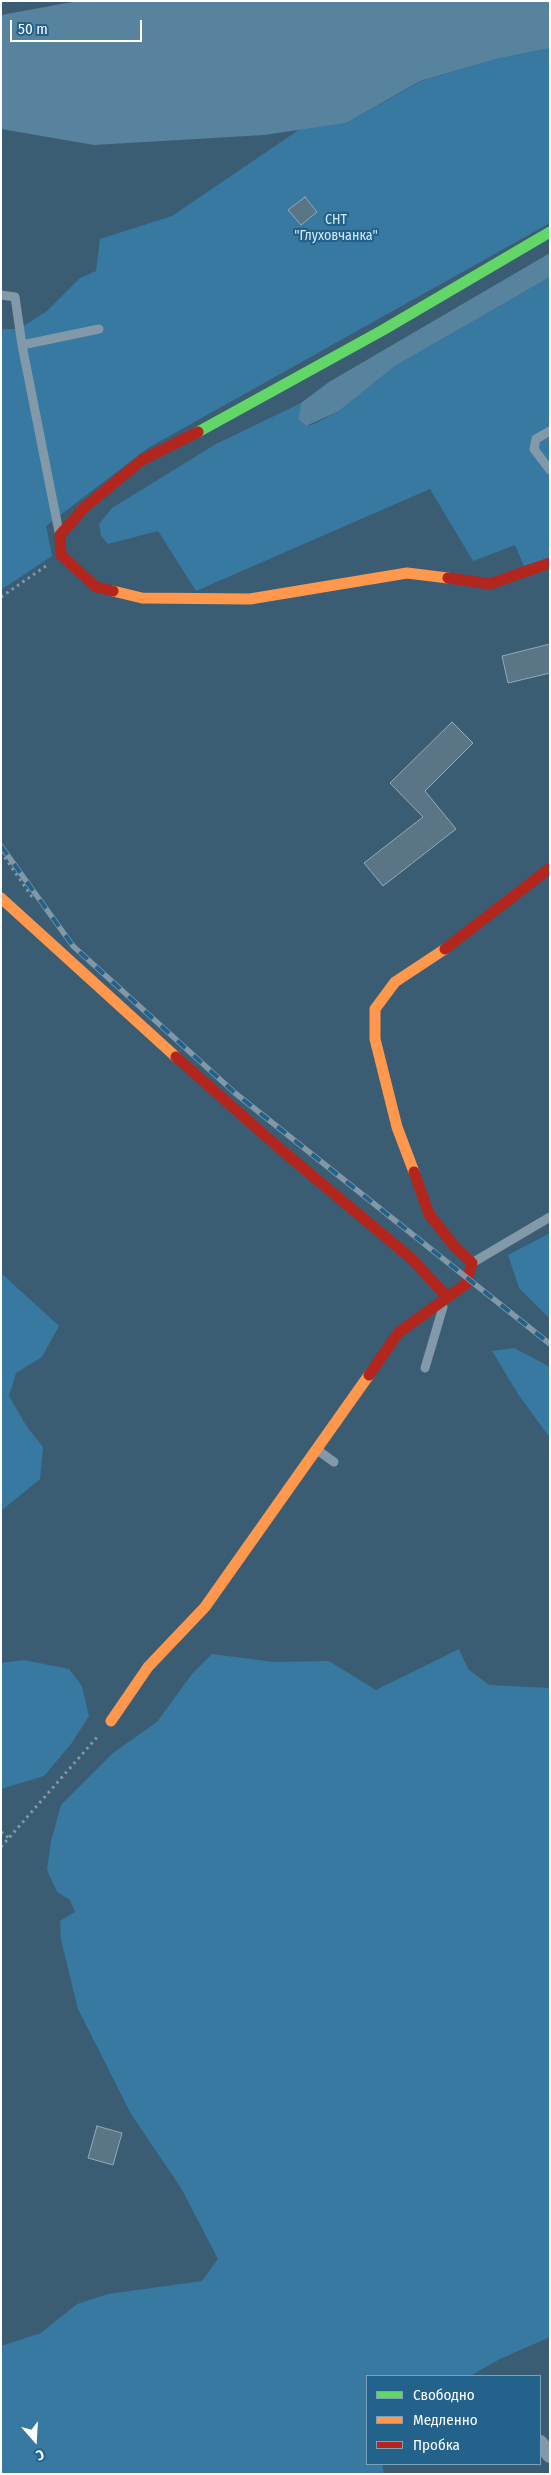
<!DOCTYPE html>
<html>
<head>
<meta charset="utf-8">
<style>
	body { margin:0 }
	#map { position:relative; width:551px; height:2475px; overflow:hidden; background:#3a5d73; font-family:"Fira Sans Condensed",sans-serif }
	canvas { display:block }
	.frame { position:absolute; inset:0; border:2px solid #fff; pointer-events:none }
	.legend { position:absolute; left:366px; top:2375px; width:175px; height:90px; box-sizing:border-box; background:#22628b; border:1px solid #7aa1b9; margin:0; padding:6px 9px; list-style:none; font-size:15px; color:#fff }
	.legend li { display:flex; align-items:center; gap:10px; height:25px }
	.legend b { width:25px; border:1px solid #7aa1b9 }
	.north { position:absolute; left:10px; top:2415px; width:50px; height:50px; -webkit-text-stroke:4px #22628b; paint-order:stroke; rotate:161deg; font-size:14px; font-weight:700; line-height:20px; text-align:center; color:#fff }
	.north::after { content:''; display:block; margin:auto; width:18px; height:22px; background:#fff; clip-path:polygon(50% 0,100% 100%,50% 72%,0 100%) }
	.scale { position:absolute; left:10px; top:20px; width:132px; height:22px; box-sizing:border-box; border:2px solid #fff; border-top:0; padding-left:6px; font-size:15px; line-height:18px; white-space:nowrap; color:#fff; -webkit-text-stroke:4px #22628b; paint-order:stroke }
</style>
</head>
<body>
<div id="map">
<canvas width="551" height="2475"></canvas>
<div class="frame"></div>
<ul class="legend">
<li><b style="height:6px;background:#63d668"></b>Свободно</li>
<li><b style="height:6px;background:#ff974d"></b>Медленно</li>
<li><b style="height:6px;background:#b3261e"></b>Пробка</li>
</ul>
<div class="north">С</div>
<div class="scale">50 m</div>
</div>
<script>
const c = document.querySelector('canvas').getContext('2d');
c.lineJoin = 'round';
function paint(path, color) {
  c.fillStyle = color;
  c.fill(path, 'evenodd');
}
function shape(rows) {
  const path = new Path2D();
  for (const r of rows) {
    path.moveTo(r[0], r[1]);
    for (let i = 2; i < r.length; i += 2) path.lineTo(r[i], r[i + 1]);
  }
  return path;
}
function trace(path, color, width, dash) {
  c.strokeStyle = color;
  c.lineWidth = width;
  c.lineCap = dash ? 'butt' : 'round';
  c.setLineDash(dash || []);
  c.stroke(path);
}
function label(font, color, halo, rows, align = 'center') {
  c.font = font + ' "Fira Sans Condensed",sans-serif';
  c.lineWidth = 4.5;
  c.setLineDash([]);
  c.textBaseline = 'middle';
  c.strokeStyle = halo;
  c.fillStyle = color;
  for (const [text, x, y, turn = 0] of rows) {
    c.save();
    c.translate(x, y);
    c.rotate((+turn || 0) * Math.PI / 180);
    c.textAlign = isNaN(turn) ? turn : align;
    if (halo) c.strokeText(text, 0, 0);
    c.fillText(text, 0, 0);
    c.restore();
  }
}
const green = shape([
	[550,48,550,223,148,448,46,526,52,556,1,590,1,329,19,329,47,311,80,278,96,271,100,239,172,216,300,129,346,123,421,81,496,59],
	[550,277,550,558,524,566,515,545,473,561,430,489,196,591,158,531,108,544,101,536,99,524,112,508,216,444,301,403,298,419,306,426,314,424,339,411,395,366],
	[550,1233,550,1319,519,1288,508,1255],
	[1,1273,59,1326,42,1357,16,1373,9,1396,27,1427,43,1447,40,1479,1,1511],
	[514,1348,550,1367,550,1438,518,1394,492,1351],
	[459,1649,468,1669,489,1685,550,1688,550,2337,500,2359,470,2376,367,2376,367,2464,382,2464,384,2474,1,2474,1,2346,41,2333,77,2304,108,2294,202,2281,218,2259,181,2188,131,2114,78,2009,61,1940,60,1921,75,1912,70,1900,57,1892,47,1870,51,1841,61,1805,113,1753,157,1722,192,1674,212,1654,274,1662,329,1661,376,1690],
	[24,1660,69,1669,82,1686,89,1716,71,1744,44,1776,1,1789,1,1663]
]);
const water = shape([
	[78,1,550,1,550,48,496,59,420,81,346,123,264,135,94,145,1,129,1,15],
	[550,253,550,277,395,366,339,411,306,426,298,419,301,403,329,382]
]);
const building = shape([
	[305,197,317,212,301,225,288,210,305,197],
	[550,644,550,673,508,683,502,656,550,644],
	[452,722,473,743,425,791,456,829,383,886,364,863,423,817,390,783,452,722],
	[97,2126,122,2133,113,2165,88,2158,97,2126]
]);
const path = shape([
	[1,597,46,566],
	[1,852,32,897],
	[1,1832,9,1838],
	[1,1847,98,1736]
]);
const lane = shape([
	[1,295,15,297,22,345],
	[550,431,536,439,534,449,550,470],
	[59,532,22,345,99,329],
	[472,1263,550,1217],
	[425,1368,443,1307],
	[316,1449,334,1462]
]);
const street = shape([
	[540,2443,550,2455]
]);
const fast = shape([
	[198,432,383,330,550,232]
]);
const slow = shape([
	[113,591,142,598,250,599,407,573,448,578],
	[1,898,176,1057],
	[414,1172,397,1127,375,1039,375,1009,395,982,445,949],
	[111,1721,148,1667,205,1607,369,1375]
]);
const jam = shape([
	[448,578,490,584,550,563],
	[113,591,96,587,61,555,60,535,85,507,142,460,198,432],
	[445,949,550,868],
	[176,1057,278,1147,412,1259,447,1297],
	[369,1375,398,1333,466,1284,472,1263,455,1247,429,1214,414,1172]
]);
const rail = shape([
	[1,846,73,946,235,1093,550,1344]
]);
const parkNames = [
	["СНТ",336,220],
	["\"Глуховчанка\"",336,236]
];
paint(green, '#3779a1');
paint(water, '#58839e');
paint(building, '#597586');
trace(building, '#95a9b6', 1);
trace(path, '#8199a8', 3, [2.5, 4]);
trace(lane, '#8199a8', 9);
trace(street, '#8199a8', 16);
trace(fast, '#63d668', 11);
trace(slow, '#ff974d', 11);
trace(jam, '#b3261e', 11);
trace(rail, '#8198a6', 5.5);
trace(rail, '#22628b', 4, [11]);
label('14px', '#d4ebf8', '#22628b', parkNames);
</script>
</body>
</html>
